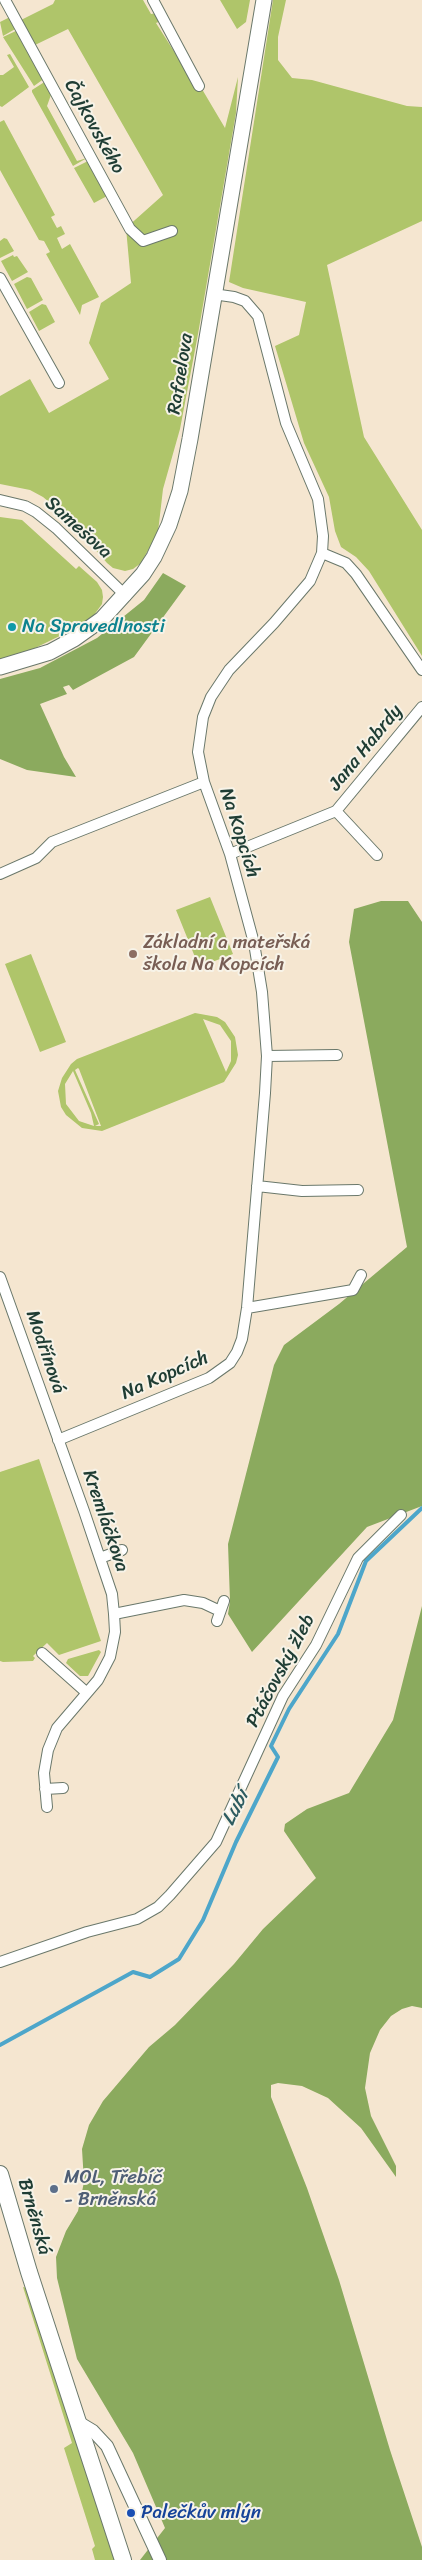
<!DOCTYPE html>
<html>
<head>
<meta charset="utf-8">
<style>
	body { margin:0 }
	canvas { display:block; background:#f5e6d0 }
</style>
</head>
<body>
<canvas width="422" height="2560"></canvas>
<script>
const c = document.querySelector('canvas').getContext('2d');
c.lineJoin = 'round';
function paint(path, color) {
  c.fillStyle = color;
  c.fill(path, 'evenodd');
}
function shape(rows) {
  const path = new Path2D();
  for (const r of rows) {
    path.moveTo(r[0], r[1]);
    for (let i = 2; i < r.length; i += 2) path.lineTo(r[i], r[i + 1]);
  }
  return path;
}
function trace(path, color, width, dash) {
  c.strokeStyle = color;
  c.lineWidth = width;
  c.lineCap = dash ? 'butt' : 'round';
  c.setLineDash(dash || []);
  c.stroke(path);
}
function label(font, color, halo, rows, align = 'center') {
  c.font = font + ' Sriracha,sans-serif';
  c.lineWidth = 4;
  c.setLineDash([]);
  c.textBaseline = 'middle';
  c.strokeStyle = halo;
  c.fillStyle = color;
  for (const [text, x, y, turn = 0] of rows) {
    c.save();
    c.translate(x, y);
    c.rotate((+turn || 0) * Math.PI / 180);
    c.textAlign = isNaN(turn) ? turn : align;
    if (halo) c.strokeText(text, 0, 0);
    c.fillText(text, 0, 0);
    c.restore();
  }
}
const green = shape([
	[55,0,143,0,151,14,165,12,168,18,156,23,182,64,196,79,225,128,238,77,236,113,198,334,180,429,163,489,158,532,141,563,133,569,125,571,113,568,107,563,66,516,43,497,30,490,0,484,0,396,30,379,49,413,109,379,89,343,101,303,131,283,126,228,163,195,68,29,35,45,21,20,53,4],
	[220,0,250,0,246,22,237,29],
	[273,0,286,0,278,37,278,60,292,78,312,80,407,106,422,107,422,221,327,265,364,437,422,530,422,656,369,571,356,557,341,547,335,531,329,497,304,443,275,346,299,335,306,302,243,288,229,282],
	[10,17,17,28,3,36,0,22],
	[18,30,45,78,34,86,3,37],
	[10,54,29,87,2,107,0,106,0,75,3,75,14,67,7,55],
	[46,81,52,92,47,106,77,161,87,158,73,166,32,92,32,90],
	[4,120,55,215,51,217,57,228,61,226,65,234,57,238,62,249,70,244,99,297,82,305,80,315,46,254,50,252,44,241,39,240,0,170,0,122],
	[90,160,109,195,94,203,74,168],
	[4,238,7,239,14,251,0,258,0,241],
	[13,255,14,257,17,256,28,272,12,281,1,261],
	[27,277,31,278,43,300,27,309,14,284],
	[42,304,46,305,55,322,39,331,29,312],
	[0,517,22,520,76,569,79,566,97,582,102,590,103,597,102,604,94,615,74,629,31,650,0,659],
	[210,897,233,954,199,967,176,910],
	[31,954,66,1042,40,1052,5,964],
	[195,1013,217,1017,225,1022,235,1037,238,1055,236,1063,224,1082,102,1131,82,1128,66,1115,61,1107,58,1091,62,1078,71,1064,77,1059],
	[203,1019,220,1025,231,1041,231,1061,226,1072],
	[78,1068,79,1069,101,1126,95,1126,99,1124,75,1070],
	[73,1071,91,1113,94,1126,79,1121,66,1104,65,1084],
	[39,1459,101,1641,59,1655,47,1643,33,1656,35,1658,33,1661,3,1662,0,1661,0,1472],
	[99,1650,101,1652,88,1676,80,1676,66,1663,68,1659],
	[23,2287,27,2288,116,2560,95,2560,92,2549,95,2546,64,2448,72,2443]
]);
const forest = shape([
	[163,573,186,586,134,657,73,690,69,685,63,687,67,694,40,704,64,757,76,777,27,770,0,759,0,679,40,668,97,638,144,600],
	[381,901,408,901,422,922,422,1506,367,1527,252,1652,228,1614,230,1601,228,1544,274,1365,284,1345,339,1304,407,1247,349,942,354,909],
	[422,1606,422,2008,412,2006,402,2009,391,2016,380,2030,370,2053,365,2088,371,2116,396,2166,396,2177,361,2128,328,2098,302,2086,278,2083,271,2085,271,2097,307,2188,339,2280,390,2450,422,2547,422,2560,140,2560,165,2528,133,2453,77,2359,57,2278,56,2257,66,2231,78,2211,84,2182,82,2149,89,2125,103,2101,149,2047,175,2025,234,1964,263,1929,316,1878,284,1831,285,1824,307,1809,349,1793,393,1720]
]);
const stream = shape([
	[0,2045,133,1972,150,1977,179,1959,203,1920,236,1842,278,1757,271,1746,289,1709,338,1634,366,1561,422,1508]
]);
const minor = shape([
	[5,0,130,229,143,241,172,231],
	[153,0,199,86],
	[0,278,59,383],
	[0,500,25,506,36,512,56,528,126,596],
	[322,553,346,563,356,574,422,670],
	[204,782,198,752,203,717,211,697,229,670,274,623,310,581,322,553,323,536,318,499,286,423,258,316,245,301,234,297,213,294],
	[336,811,377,855],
	[230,854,336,811,422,707],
	[0,874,36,858,52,842,204,782,230,854,254,943,262,992,267,1056,265,1093,247,1308,242,1339,237,1352,230,1363,209,1378,58,1440],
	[267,1056,337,1055],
	[257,1186,302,1191,358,1190],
	[0,1277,84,1511,112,1594,114,1614,115,1632,110,1657,98,1680,57,1728,48,1750,44,1773,47,1807],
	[247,1308,353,1290,361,1275],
	[100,1558,122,1550],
	[114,1614,184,1600,203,1603,220,1611],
	[217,1621,224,1601],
	[42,1653,87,1693],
	[45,1789,63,1788],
	[0,1962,87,1932,137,1919,158,1907,170,1895,216,1842,283,1696,316,1645,358,1558,401,1515]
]);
const tertiary = shape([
	[78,2422,93,2431,107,2446,160,2560]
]);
const secondary = shape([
	[0,667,50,652,74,639,102,619,143,574,154,557,169,525,180,491,190,439,264,0]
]);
const primary = shape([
	[0,2174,29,2272,123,2560]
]);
const markers = [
	[12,627,5,"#0f9aa8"],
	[133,954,5,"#8d6e63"],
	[54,2189,5,"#5c6f8a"],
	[131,2513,5,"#1a4fb4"]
];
const streetNames = [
	["Čajkovského",94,127,61],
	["Rafaelova",181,374,-81],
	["Samešova",78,528,42],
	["Jana Habrdy",366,748,-51],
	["Na Kopcích",239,833,72],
	["Modřínová",45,1352,71],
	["Na Kopcích",165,1376,-24],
	["Kremláčkova",105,1521,71],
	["Ptáčovský žleb",281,1671,-62],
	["Brněnská",34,2217,74]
];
const cultureNames = [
	["Na Spravedlnosti",22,627]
];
const educationNames = [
	["Základní a mateřská",143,943],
	["škola Na Kopcích",143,965]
];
const serviceNames = [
	["MOL, Třebíč",64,2178],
	["- Brněnská",64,2200]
];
const transitNames = [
	["Palečkův mlýn",141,2513]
];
const waterNames = [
	["Lubí",236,1808,-63]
];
paint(green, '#afc56a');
paint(forest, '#8baa5e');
trace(stream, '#4da6ca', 4);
trace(minor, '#6a786b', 12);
trace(tertiary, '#6a786b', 14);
trace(secondary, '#6a786b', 17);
trace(primary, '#6a786b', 18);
trace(minor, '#fff', 10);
trace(tertiary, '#fff', 12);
trace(secondary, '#fff', 15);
trace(primary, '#fff', 16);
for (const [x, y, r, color] of markers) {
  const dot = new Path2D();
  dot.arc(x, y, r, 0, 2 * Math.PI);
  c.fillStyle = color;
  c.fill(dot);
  trace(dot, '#f7f3e8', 2);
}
label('19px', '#1f3d34', '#f7f3e8', streetNames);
label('19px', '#0d838f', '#f7f3e8', cultureNames, 'left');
label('19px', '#785e54', '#f7f3e8', educationNames, 'left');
label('19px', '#4e5e75', '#f7f3e8', serviceNames, 'left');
label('19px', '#164399', '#f7f3e8', transitNames, 'left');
label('italic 20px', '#2d5c61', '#f7f3e8', waterNames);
</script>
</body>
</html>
